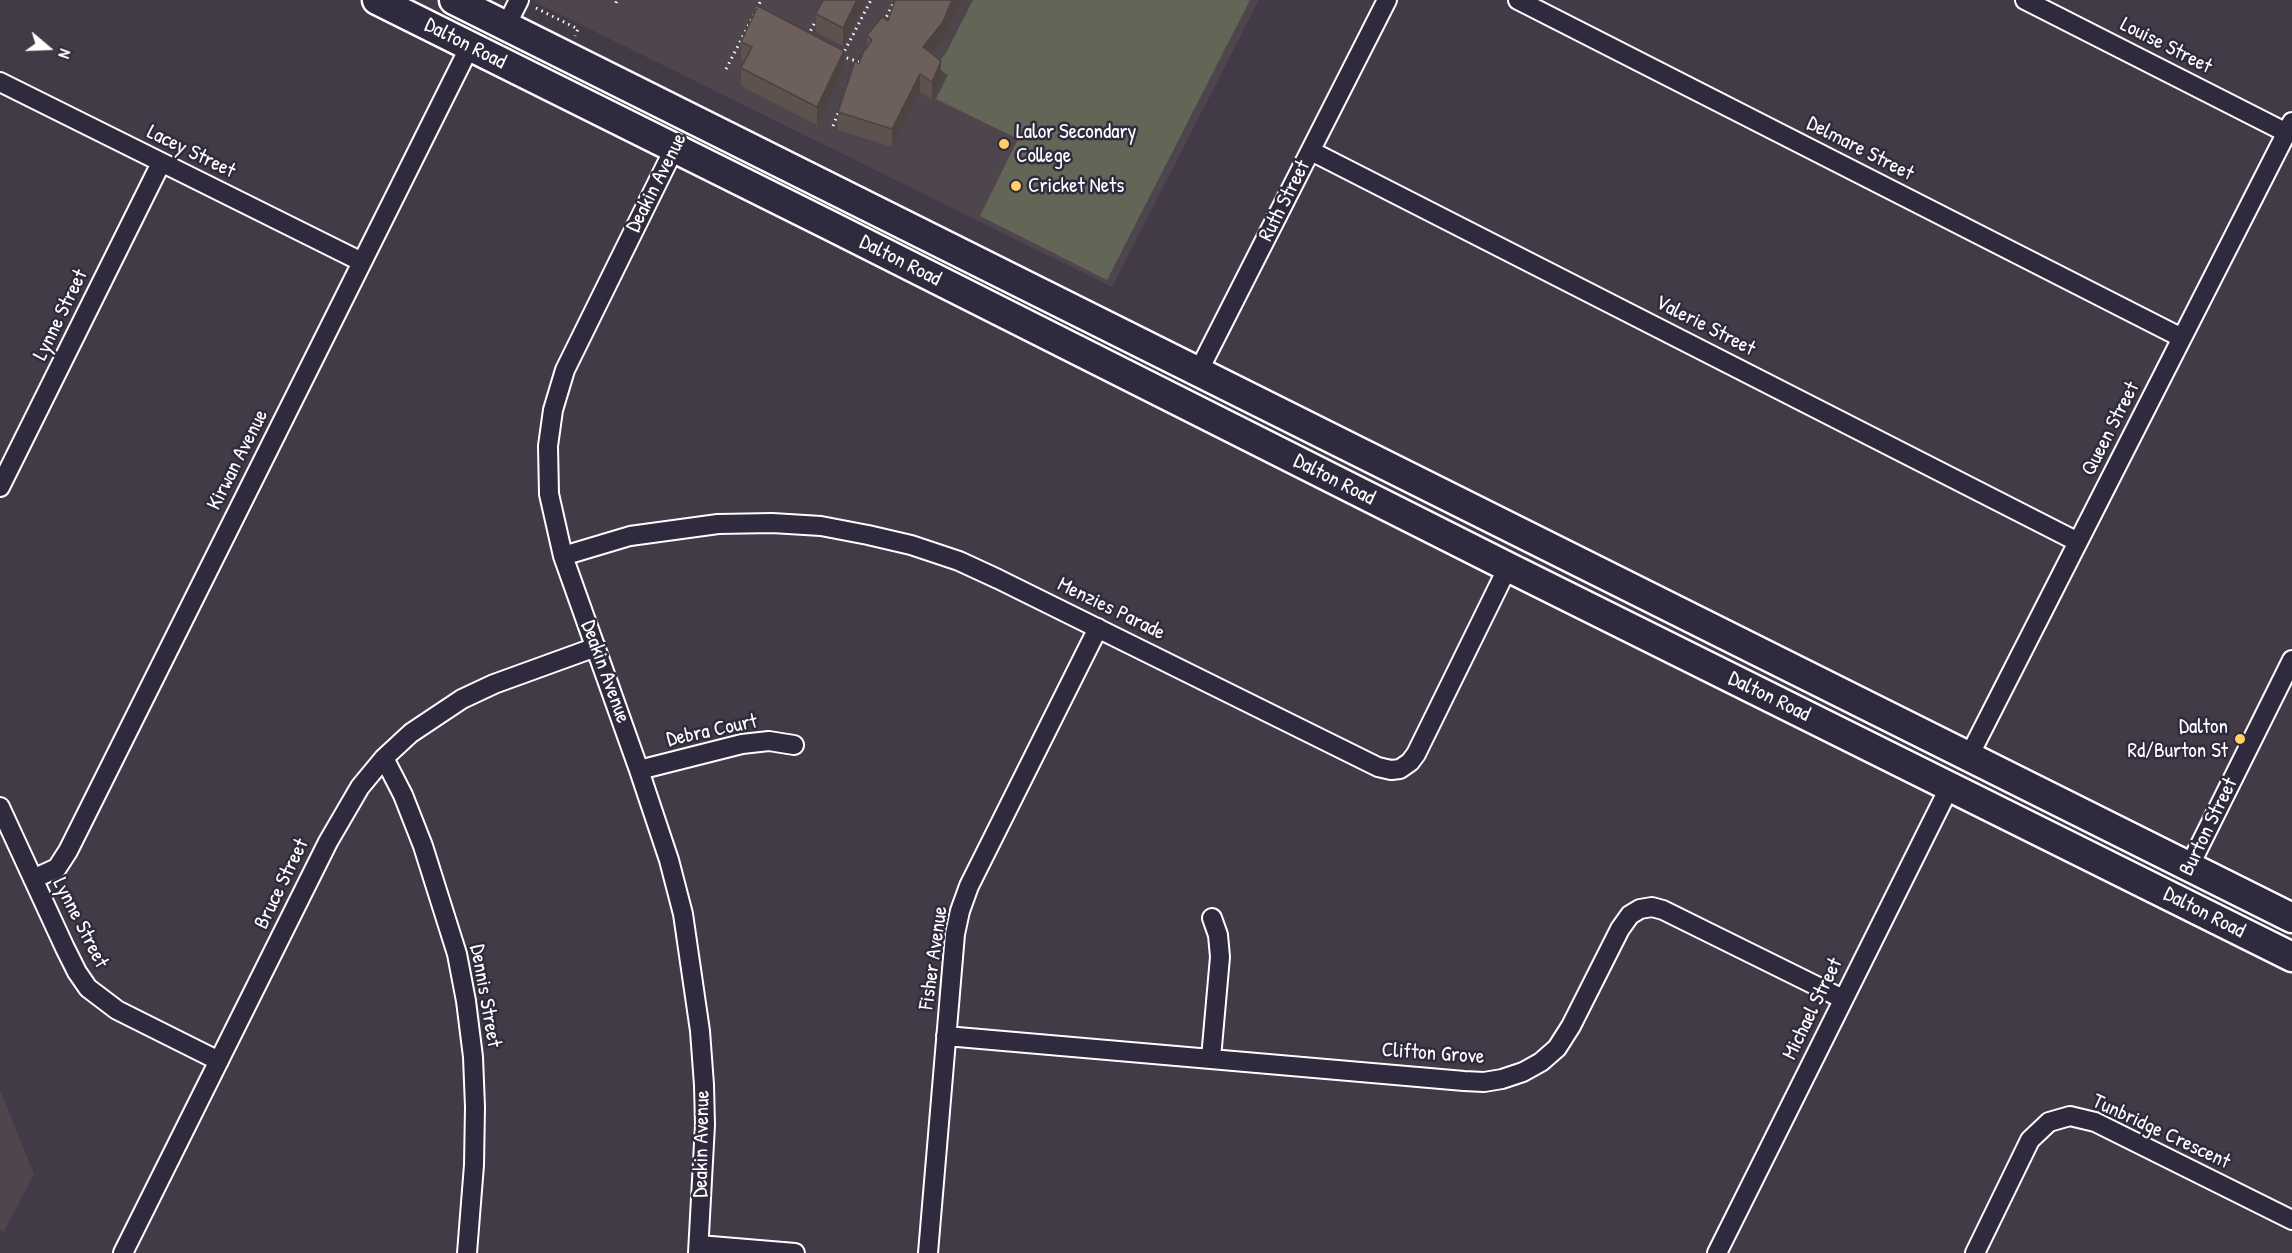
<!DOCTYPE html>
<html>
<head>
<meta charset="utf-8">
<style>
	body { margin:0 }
	#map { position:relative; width:2292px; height:1253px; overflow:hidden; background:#423a46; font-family:"Patrick Hand",sans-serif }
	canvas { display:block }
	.north { position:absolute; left:18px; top:18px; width:60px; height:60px; -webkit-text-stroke:4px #2f2a3d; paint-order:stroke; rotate:109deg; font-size:16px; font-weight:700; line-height:24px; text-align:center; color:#fff }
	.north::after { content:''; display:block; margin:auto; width:21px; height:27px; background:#fff; clip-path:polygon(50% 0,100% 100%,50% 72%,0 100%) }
</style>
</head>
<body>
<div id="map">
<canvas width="2292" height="1253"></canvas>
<div class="north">N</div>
</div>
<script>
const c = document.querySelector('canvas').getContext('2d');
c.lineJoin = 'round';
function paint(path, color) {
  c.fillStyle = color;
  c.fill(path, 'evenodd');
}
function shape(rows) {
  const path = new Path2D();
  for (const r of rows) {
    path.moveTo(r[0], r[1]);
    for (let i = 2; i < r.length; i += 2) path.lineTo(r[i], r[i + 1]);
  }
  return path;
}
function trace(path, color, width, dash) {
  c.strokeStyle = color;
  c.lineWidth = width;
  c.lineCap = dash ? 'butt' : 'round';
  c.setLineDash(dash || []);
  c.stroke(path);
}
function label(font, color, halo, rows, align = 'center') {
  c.font = font + ' "Patrick Hand",sans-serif';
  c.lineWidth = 5;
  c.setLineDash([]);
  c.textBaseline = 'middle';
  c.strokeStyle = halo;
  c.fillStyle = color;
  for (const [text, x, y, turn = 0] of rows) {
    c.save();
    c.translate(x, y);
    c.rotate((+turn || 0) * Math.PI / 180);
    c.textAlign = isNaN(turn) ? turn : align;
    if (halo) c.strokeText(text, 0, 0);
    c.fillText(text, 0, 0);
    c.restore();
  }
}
const built = shape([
	[536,0,1259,0,1112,287,535,2],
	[0,1090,34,1174,4,1232,0,1230]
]);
const green = shape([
	[973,0,1250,0,1107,280,980,216,1018,139,936,99,948,75,935,66,946,53]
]);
const path = shape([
	[616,3,617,0],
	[536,8,578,29,575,36],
	[757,9,761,0],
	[884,22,895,0],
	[808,36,816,20],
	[841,56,859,62],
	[842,56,871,0],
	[726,69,754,15],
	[833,126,839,111]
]);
const street = shape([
	[1518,0,2182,338],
	[2025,0,2287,133],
	[506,26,519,0],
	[0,82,362,262],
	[674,149,565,370,553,410,548,446,549,494,563,556,639,770,669,860,683,914,700,1031,704,1085,705,1125,698,1253],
	[1311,151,2078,542],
	[1198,372,1387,0],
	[0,487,161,163],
	[563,556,630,536,718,524,772,523,821,526,868,535,911,545,959,561,998,579,1378,767,1391,770,1400,769,1410,762,1416,754,1508,567],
	[1969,756,2292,122],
	[384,758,403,795,423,846,457,954,466,1001,473,1057,475,1107,474,1165,467,1253],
	[639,770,742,744,769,741,794,745],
	[0,807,65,948,77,972,88,988,117,1010,219,1061],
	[2189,867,2292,660],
	[33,879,57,868,68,851,470,46],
	[946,1036,1464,1081,1484,1082,1502,1079,1523,1072,1541,1062,1557,1048,1571,1026,1620,929,1630,915,1640,909,1652,907,1663,910,1843,999],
	[1211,1058,1220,957,1218,935,1212,918],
	[699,1245,795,1253],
	[123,1253,328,842,360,787,384,758,411,733,462,699,494,684,596,647],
	[928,1253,955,934,960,911,969,886,1098,628],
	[1717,1253,1950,786],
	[1975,1253,2030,1140,2049,1122,2070,1116,2095,1122,2292,1220]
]);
const primary = shape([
	[377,0,833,227,1508,567,2292,957],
	[454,0,2292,918]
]);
const wall = shape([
	[867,0,843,46,816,32,816,14],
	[895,0,963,0,956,11,943,40,932,54,941,79,932,100,920,92,892,147,838,130,838,112,867,47,867,35,888,21],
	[741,42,844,69,817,125,741,86,741,68,745,62,741,60]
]);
const shadedWall = shape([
	[857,0,867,0,843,46,843,28],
	[952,0,963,0,956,11,943,40,923,65,923,47],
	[844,51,844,69,817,125,817,107],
	[941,61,941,79,932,100,932,82],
	[920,74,920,92,892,147,892,129]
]);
const building = shape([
	[823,0,857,0,843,28,816,14,823,0],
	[895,0,952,0,943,22,923,47,941,61,932,82,920,74,892,129,838,112,855,61,859,64,863,53,872,40,867,35,882,17,888,21,895,0],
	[758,6,844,51,817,107,741,68,752,47,741,42,758,6]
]);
const markers = [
	[1004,144,6,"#ffd166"],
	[1016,186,6,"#ffd166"],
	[2240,739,6,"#ffd166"]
];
const streetNames = [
	["Dalton Road",465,44,27],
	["Louise Street",2166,46,27],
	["Delmare Street",1860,149,27],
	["Lacey Street",191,152,26],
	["Deakin Avenue",657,183,-63],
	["Ruth Street",1285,201,-63],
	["Dalton Road",900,261,27],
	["Lynne Street",61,315,-64],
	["Valerie Street",1705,326,27],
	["Queen Street",2111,429,-63],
	["Kirwan Avenue",238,460,-63],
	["Dalton Road",1334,480,27],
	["Menzies Parade",1111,609,26],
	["Deakin Avenue",605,672,70],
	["Dalton Road",1769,697,26],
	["Debra Court",712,731,-12],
	["Burton Street",2209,827,-64],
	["Bruce Street",282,884,-64],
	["Dalton Road",2204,913,27],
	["Lynne Street",80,923,63],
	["Fisher Avenue",934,958,-82],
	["Dennis Street",485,996,80],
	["Michael Street",1813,1009,-64],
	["Clifton Grove",1433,1054,4],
	["Tunbridge Crescent",2161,1132,25],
	["Deakin Avenue",702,1144,-89]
];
const poiNames = [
	["Lalor Secondary",1016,132],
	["College",1016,156],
	["Cricket Nets",1028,186],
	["Dalton",2228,727,"right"],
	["Rd/Burton St",2228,751,"right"]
];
paint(built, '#4f454c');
paint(green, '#636657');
trace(street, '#fff', 22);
trace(primary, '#fff', 33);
trace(path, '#fff', 3, [1.5, 4.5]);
trace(street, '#2f2a3d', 18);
trace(primary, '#2f2a3d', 28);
paint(wall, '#5e524e');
paint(shadedWall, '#4c4240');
paint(building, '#6d5f5b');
trace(building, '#4c4240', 1.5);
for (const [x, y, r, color] of markers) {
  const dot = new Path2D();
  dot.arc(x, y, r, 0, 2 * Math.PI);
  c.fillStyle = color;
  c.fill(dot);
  trace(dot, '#2f2a3d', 2);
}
label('21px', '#fff', '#2f2a3d', streetNames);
label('21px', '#fff', '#2f2a3d', poiNames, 'left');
</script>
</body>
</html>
